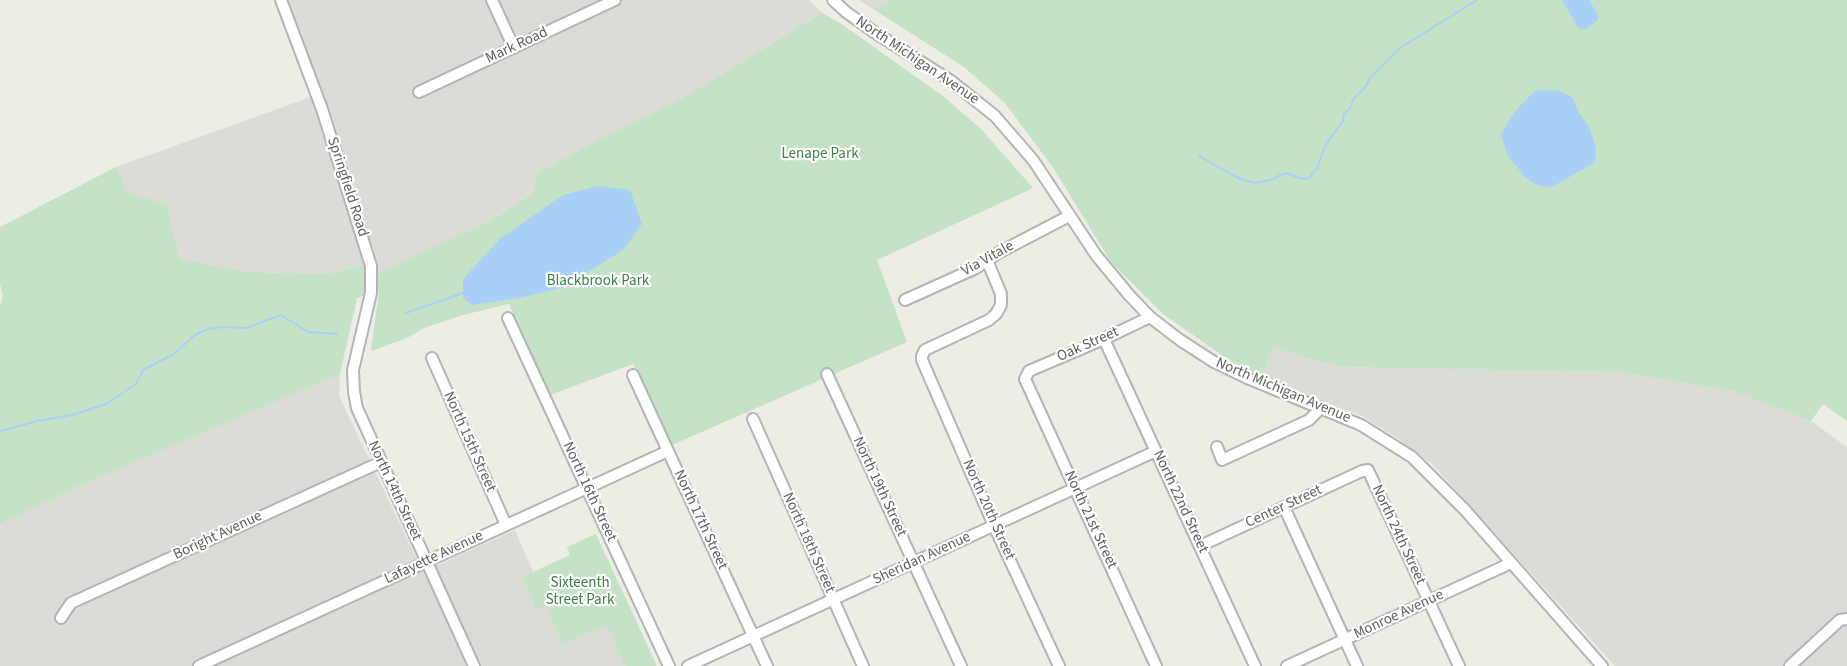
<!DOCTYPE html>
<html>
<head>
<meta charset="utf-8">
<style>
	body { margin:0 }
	canvas { display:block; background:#edece5 }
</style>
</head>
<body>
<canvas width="1847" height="666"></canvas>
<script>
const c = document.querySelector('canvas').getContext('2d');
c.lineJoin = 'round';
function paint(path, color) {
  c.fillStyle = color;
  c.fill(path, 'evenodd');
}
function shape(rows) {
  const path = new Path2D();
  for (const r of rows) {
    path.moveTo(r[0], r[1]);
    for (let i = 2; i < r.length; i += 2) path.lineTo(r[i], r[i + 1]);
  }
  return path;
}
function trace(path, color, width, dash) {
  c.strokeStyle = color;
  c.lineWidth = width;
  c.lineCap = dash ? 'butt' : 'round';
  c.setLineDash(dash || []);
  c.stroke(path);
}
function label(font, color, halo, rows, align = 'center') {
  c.font = font + ' "Source Sans 3",sans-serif';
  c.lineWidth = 4.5;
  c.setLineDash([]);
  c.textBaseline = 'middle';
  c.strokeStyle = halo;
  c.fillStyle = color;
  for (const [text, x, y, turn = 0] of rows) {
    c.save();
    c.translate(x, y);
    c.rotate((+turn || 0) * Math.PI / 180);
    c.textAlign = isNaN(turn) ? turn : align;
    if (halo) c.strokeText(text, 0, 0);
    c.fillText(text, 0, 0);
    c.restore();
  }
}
const industrial = shape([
	[286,0,809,0,822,13,678,101,602,138,536,174,534,192,492,220,378,273,365,265,326,274,249,272,179,259,167,207,125,191,116,167,322,93],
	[859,0,893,0,873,9],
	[1271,348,1340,367,1619,372,1733,391,1811,421,1847,447,1847,666,1615,666,1432,464,1399,439,1360,415,1260,380],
	[340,374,339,396,423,572,515,530,533,572,522,577,537,609,545,606,563,644,606,625,625,666,0,666,0,524,79,486]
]);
const green = shape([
	[893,0,1847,0,1847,421,1823,404,1811,421,1733,391,1619,372,1340,367,1272,348,1260,380,1220,354,1163,314,1111,262,1054,169,1005,103,964,67,873,9],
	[822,13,840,23,943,96,981,129,1033,188,877,260,907,342,672,445,633,364,550,395,509,304,463,315,424,328,407,338,371,351,379,291,357,298,340,374,79,486,0,524,0,307,3,296,0,284,0,227,116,167,126,191,167,206,179,259,249,272,326,274,365,265,378,273,492,220,534,192,536,174,602,138,678,101],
	[596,534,657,666,625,666,606,625,563,644,545,606,537,610,522,577,570,555,567,547]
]);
const water = shape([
	[1562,0,1589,0,1599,17,1597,21,1586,29,1579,29],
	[1544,90,1560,91,1573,98,1579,113,1589,127,1596,148,1595,162,1552,187,1539,186,1526,178,1508,156,1501,135,1511,117,1522,104,1535,91],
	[598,186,630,190,642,224,623,250,564,287,524,297,473,305,463,298,463,279,501,238,563,195]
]);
const stream = shape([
	[1199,156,1236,177,1254,183,1271,180,1285,173,1304,179,1310,177,1317,168,1326,144,1343,121,1344,114,1351,107,1353,100,1367,85,1369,79,1400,48,1477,0],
	[406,313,463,293],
	[0,431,37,421,72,415,106,404,136,384,143,370,174,354,195,335,208,329,221,327,246,328,281,315,308,332,337,334]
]);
const minor = shape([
	[281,0,322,109,371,266,371,293,353,370,354,392,357,408,474,666],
	[492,0,514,48],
	[833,0,846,12,874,32,951,81,995,116,1033,160,1096,255,1129,295,1150,317,1180,340,1214,362,1247,378,1361,425,1412,457,1465,510,1602,666],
	[419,92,615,0],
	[987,260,1001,294,1001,305,996,314,989,320,925,350,922,356,922,360,995,528,1059,666],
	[905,300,976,268,998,253,1069,216],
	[1150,317,1104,339,1029,371,1025,379,1156,666],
	[508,318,669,666],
	[1104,339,1255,666],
	[432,358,506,525],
	[827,374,961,666],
	[633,375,767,666],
	[753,419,863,666],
	[1217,447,1222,460,1309,420,1317,412,1319,407],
	[1284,507,1357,666],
	[1200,546,1362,471,1368,470,1459,666],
	[61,618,71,603,381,462],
	[199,666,668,451],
	[688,666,1156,451],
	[1287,666,1511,563],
	[1790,666,1840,620,1847,619]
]);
const streetNames = [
	["Mark Road",517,46,-25],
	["North Michigan Avenue",917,61,34],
	["Springfield Road",347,187,72],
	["Via Vitale",988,259,-29],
	["Oak Street",1088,345,-24],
	["North Michigan Avenue",1283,391,23],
	["North 15th Street",469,442,66],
	["North 19th Street",879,487,65],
	["North 14th Street",394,491,65],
	["North 16th Street",589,492,65],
	["North 22nd Street",1180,502,65],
	["Center Street",1284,507,-25],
	["North 20th Street",988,510,66],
	["North 17th Street",700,520,65],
	["North 21st Street",1090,520,65],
	["North 24th Street",1398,535,65],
	["Boright Avenue",218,536,-25],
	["North 18th Street",808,543,66],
	["Lafayette Avenue",434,558,-25],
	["Sheridan Avenue",922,559,-25],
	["Monroe Avenue",1399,615,-25]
];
const parkNames = [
	["Lenape Park",820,155],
	["Blackbrook Park",598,282],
	["Sixteenth",580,584],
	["Street Park",580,601]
];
paint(industrial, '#dcdbd7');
paint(green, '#c3e2c6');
paint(water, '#abd0f7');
trace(stream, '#abd0f7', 2);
trace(minor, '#b2b4b8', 14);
trace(minor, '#fff', 10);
label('15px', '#5c5f63', '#fff', streetNames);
label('15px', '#3e8146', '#fff', parkNames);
</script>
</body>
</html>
